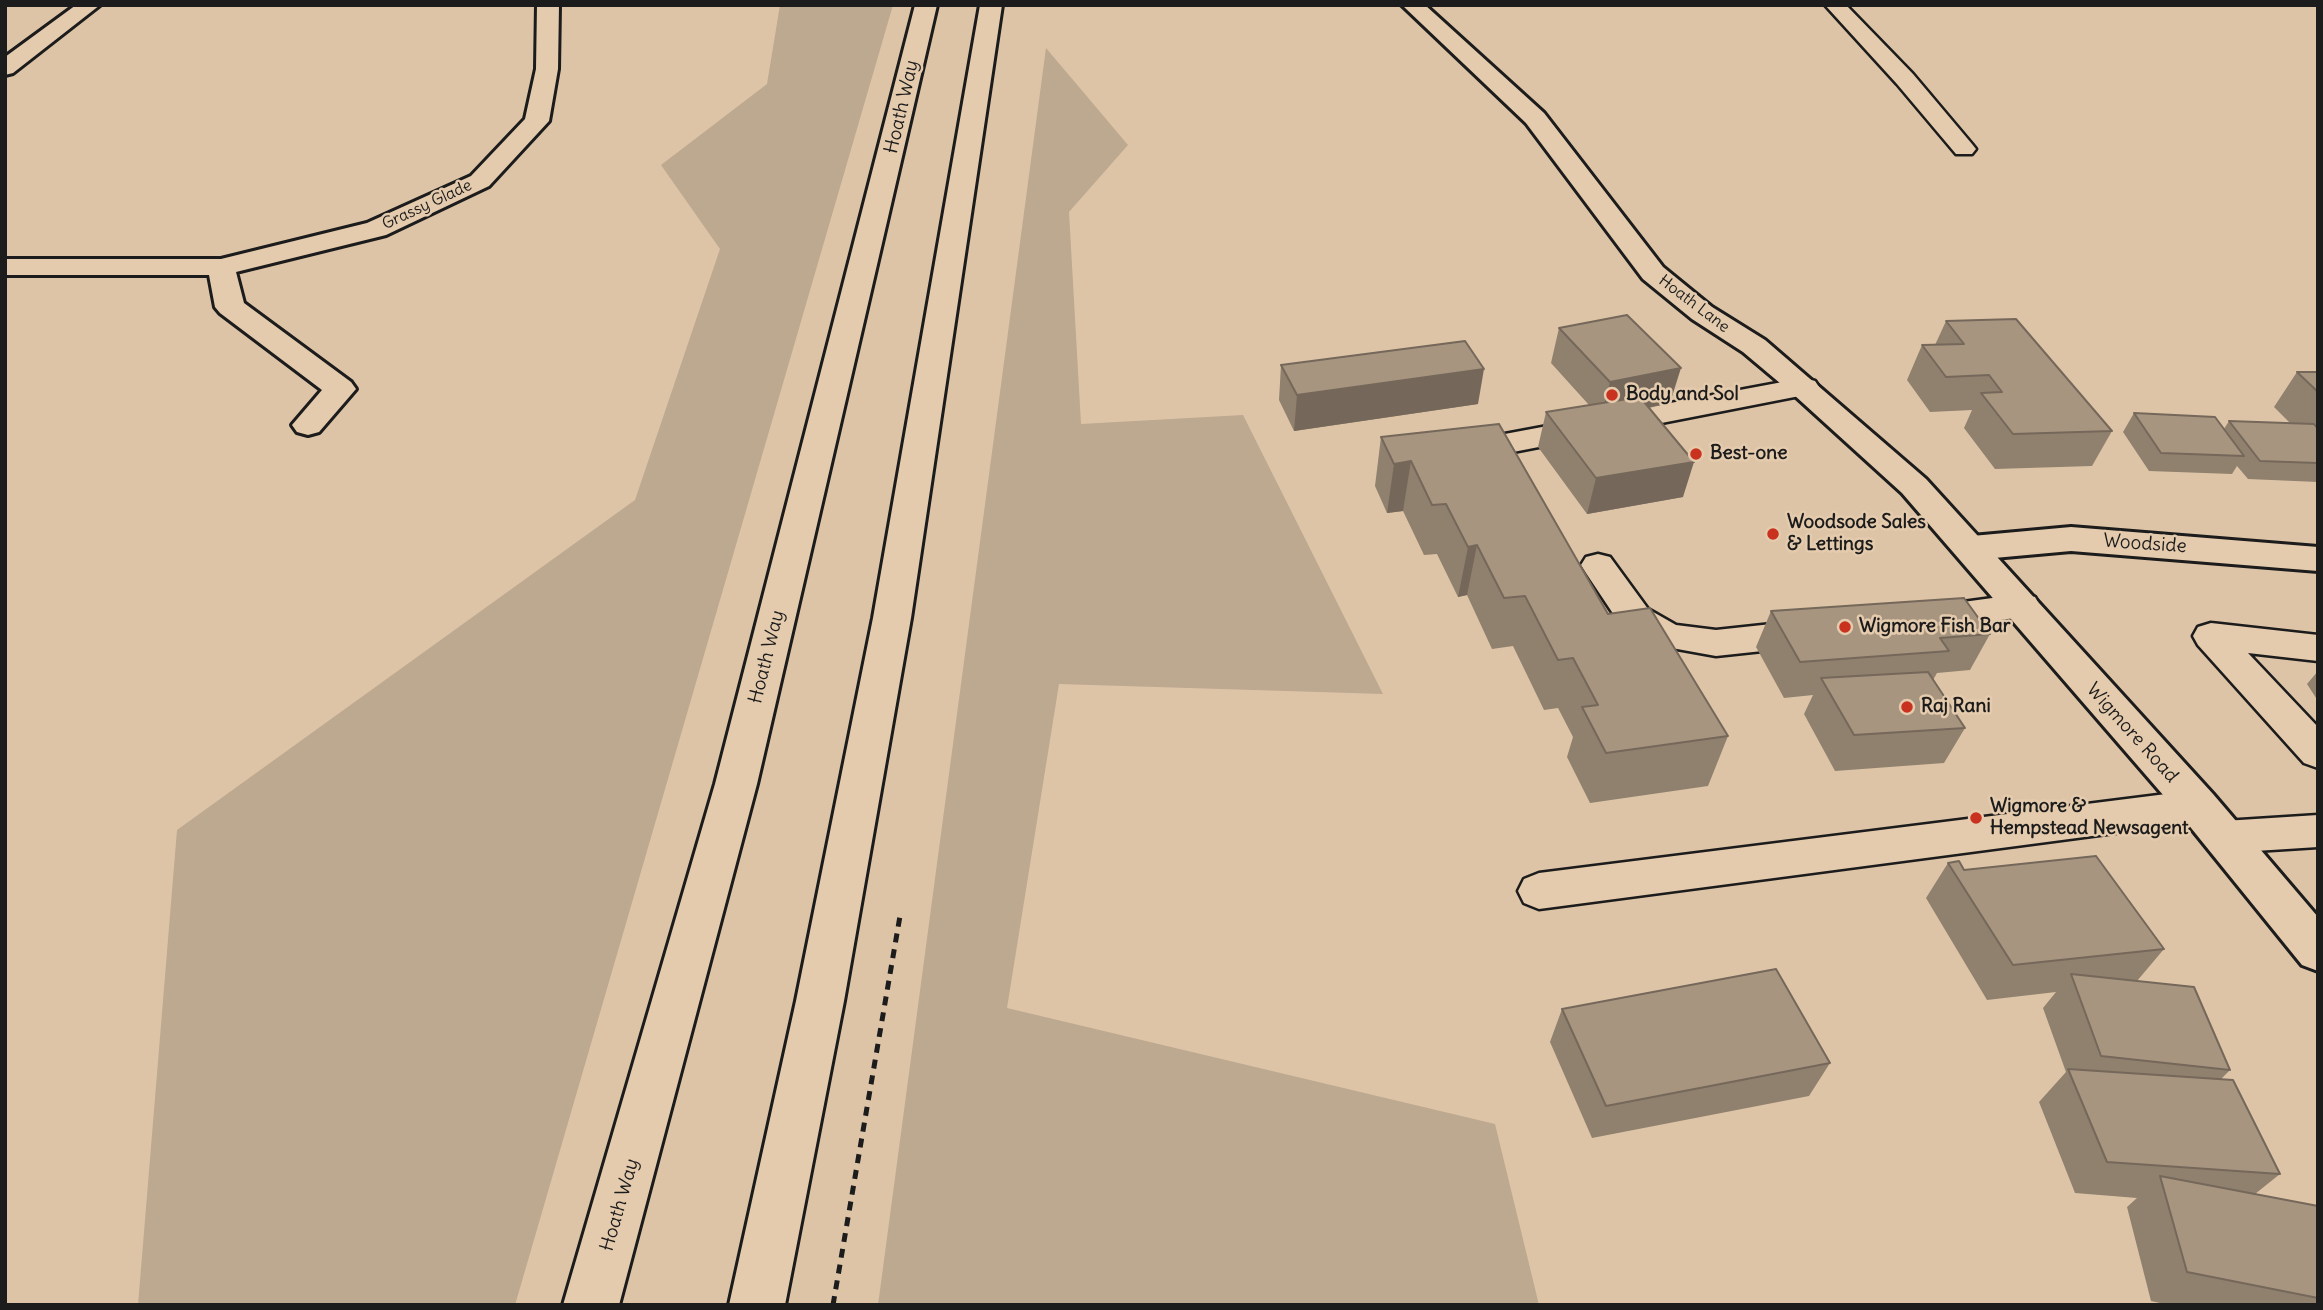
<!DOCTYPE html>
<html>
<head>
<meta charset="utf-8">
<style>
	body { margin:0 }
	#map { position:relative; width:2323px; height:1310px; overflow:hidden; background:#ddc4a7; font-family:Delius,sans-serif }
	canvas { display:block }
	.frame { position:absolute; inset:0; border:7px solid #1c1c1c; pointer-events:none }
</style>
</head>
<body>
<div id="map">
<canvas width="2323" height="1310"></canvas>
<div class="frame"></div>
</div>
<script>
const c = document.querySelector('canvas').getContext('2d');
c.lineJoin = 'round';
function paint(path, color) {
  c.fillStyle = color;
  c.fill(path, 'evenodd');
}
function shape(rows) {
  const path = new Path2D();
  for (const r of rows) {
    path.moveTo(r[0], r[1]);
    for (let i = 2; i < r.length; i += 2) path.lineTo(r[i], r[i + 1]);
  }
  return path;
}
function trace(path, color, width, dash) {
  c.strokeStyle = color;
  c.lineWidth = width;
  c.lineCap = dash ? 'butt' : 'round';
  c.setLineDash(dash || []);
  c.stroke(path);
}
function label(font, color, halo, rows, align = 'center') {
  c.font = font + ' Delius,sans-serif';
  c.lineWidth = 5;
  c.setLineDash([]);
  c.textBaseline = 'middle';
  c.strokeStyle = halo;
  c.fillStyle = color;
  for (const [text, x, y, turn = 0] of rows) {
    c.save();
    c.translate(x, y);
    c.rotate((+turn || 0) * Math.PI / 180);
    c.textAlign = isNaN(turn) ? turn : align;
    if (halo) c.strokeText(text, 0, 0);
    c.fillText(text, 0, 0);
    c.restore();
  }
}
const green = shape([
	[780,5,893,5,515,1305,138,1305,177,830,635,500,720,249,661,165,767,84],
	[1046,48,1128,145,1069,212,1081,424,1243,415,1383,694,1059,684,1007,1008,1495,1124,1539,1305,878,1305]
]);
const path = shape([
	[833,1305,900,916]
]);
const service = shape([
	[1825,5,1846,5,1913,74,1972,144,1976,149,1972,154,1956,154,1897,84,1825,5],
	[1804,378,1815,381,1819,387,1815,393,1462,462,1451,459,1446,452,1451,445,1462,442,1804,378],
	[1598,554,1610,557,1648,609,1676,625,1716,630,1809,620,1822,624,1827,633,1822,642,1809,646,1716,656,1655,645,1622,627,1586,573,1581,565,1586,557,1598,554],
	[2022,594,2035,597,2040,606,2035,615,1926,631,1913,628,1908,619,1913,610,1926,607,2022,594],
	[2211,623,2318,635,2318,661,2248,653,2318,727,2318,768,2304,763,2198,645,2193,636,2198,627,2211,623],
	[2198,790,2212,795,2218,806,2212,817,2198,822,1539,909,1524,903,1518,891,1524,879,1539,873,2198,790],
	[2318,815,2318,847,2224,853,2209,849,2203,837,2209,825,2224,821,2318,815]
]);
const minor = shape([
	[76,5,100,5,13,73,5,75,5,57,76,5],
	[537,5,559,5,558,69,549,121,489,186,386,235,236,272,244,303,351,382,356,389,319,432,308,435,297,432,292,425,322,390,220,313,215,307,209,275,5,275,5,259,221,259,367,223,471,176,525,119,536,69,537,5],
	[2071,527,2318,547,2318,571,2071,551,1972,560,1959,556,1954,548,1959,540,1972,536,2071,527]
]);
const tertiary = shape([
	[1402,5,1425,5,1544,113,1663,267,1712,307,1765,340,1926,479,2213,794,2318,917,2318,971,2302,965,2183,818,1902,493,1793,394,1743,352,1692,319,1643,279,1526,123,1402,5]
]);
const primary = shape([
	[915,5,937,5,757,784,619,1305,563,1305,715,784,915,5],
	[980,5,1002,5,911,618,844,1001,785,1305,729,1305,796,1001,873,618,980,5]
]);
const wall = shape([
	[1946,321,2112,431,2092,466,1995,469,1964,428,1972,410,1930,412,1907,380,1922,345,1935,345],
	[1559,328,1670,403,1649,408,1683,497,1587,514,1538,447,1546,412,1589,405,1551,363],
	[1281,365,1478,404,1294,431,1279,400],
	[2297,372,2318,372,2318,482,2248,479,2237,466,2232,474,2149,471,2123,432,2134,413,2224,429,2229,421,2290,423,2274,407],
	[1381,437,1608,614,1728,736,1708,786,1590,803,1567,757,1573,737,1558,708,1544,710,1513,646,1492,649,1467,595,1458,597,1437,554,1424,555,1403,511,1387,513,1375,486],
	[1771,611,1990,634,1970,670,1937,673,1933,680,1965,728,1944,763,1835,771,1804,714,1813,695,1784,698,1756,647],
	[2318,671,2318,701,2307,684],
	[1948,863,1964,870,2164,949,2137,981,2230,1070,2221,1079,2280,1174,2255,1194,2318,1206,2318,1305,2169,1305,2151,1301,2127,1207,2137,1198,2075,1193,2039,1102,2066,1072,2043,1008,2056,992,1987,1000,1926,898],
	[1562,1009,1830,1063,1809,1096,1592,1138,1550,1042]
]);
const shadedWall = shape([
	[1681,368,1670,403,1601,417,1610,382],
	[1484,369,1478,404,1294,431,1297,395],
	[1411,461,1403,511,1387,513,1394,464],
	[1694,462,1683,497,1587,514,1596,478],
	[1477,545,1467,595,1458,597,1468,547]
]);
const building = shape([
	[1627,315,1681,368,1610,382,1559,328,1627,315],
	[2016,319,2112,431,2013,434,1981,393,2002,392,1989,375,1946,377,1922,345,1964,344,1946,321,2016,319],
	[1465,341,1484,369,1297,395,1281,365,1465,341],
	[2297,372,2318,372,2318,392,2297,372],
	[1640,397,1694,462,1596,478,1546,412,1640,397],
	[2134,413,2215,417,2244,456,2161,453,2134,413],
	[2229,421,2314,424,2318,429,2318,463,2260,461,2229,421],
	[1499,424,1608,614,1650,608,1728,736,1606,753,1582,707,1598,705,1573,658,1558,660,1525,596,1504,598,1477,545,1468,547,1446,504,1432,505,1411,461,1394,464,1381,437,1499,424],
	[1964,598,1990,634,1940,638,1949,651,1800,662,1771,611,1964,598],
	[1928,672,1965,728,1854,735,1821,678,1928,672],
	[2096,856,2164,949,2013,965,1948,863,1959,861,1964,870,2096,856],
	[1776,969,1830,1063,1606,1106,1562,1009,1776,969],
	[2071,974,2194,987,2230,1070,2101,1056,2071,974],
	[2068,1069,2233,1080,2280,1174,2107,1162,2068,1069],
	[2160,1176,2318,1206,2318,1298,2187,1272,2160,1176]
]);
const markers = [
	[1612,395,7,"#c8321e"],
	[1696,454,7,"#c8321e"],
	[1773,534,7,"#c8321e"],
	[1845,627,7,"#c8321e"],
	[1907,707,7,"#c8321e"],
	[1976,818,7,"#c8321e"]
];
const farStreetnames = [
	["Grassy Glade",427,205,-25],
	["Hoath Lane",1694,304,37]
];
const streetNames = [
	["Hoath Way",902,107,-77],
	["Woodside",2145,544,4],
	["Hoath Way",767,657,-76],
	["Wigmore Road",2132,733,48],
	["Hoath Way",620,1205,-74]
];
const poiNames = [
	["Body and Sol",1626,395],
	["Best-one",1710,454],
	["Woodsode Sales",1787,523],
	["& Lettings",1787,545],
	["Wigmore Fish Bar",1859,627],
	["Raj Rani",1921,707],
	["Wigmore &",1990,807],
	["Hempstead Newsagent",1990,829]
];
paint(green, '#bda890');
trace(service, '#1c1c1c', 5);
trace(minor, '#1c1c1c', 6);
trace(tertiary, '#1c1c1c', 6);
trace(primary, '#1c1c1c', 6);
trace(path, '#1c1c1c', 5, [9, 7]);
paint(service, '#e5cbad');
paint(minor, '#e5cbad');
paint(tertiary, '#e5cbad');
paint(primary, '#e5cbad');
paint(wall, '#90806e');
paint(shadedWall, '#75685a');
paint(building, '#a79580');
trace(building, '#75685a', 2);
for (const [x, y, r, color] of markers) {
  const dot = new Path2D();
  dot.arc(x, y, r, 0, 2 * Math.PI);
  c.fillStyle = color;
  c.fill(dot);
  trace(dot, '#e5cbad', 2.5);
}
label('16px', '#1c1c1c', '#e5cbad', farStreetnames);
label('19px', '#1c1c1c', '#e5cbad', streetNames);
label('bold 19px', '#1c1c1c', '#e5cbad', poiNames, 'left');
</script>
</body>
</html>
